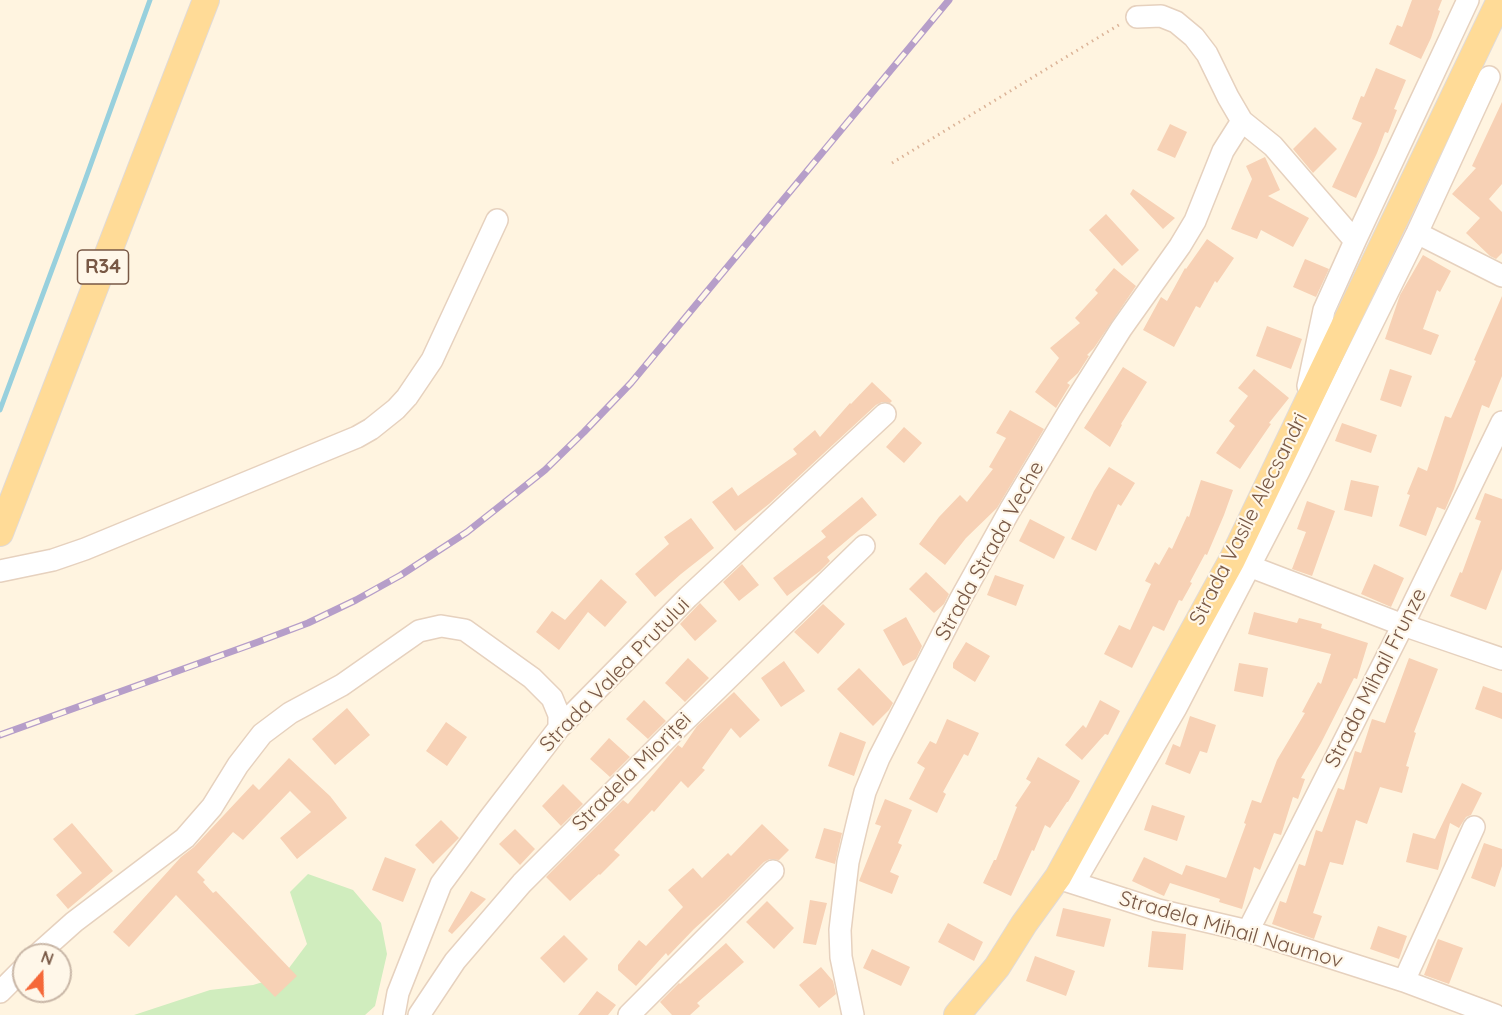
<!DOCTYPE html>
<html>
<head>
<meta charset="utf-8">
<style>
	body { margin:0 }
	#map { position:relative; width:1502px; height:1015px; overflow:hidden; background:#fff4e0; font-family:Quicksand,sans-serif }
	canvas { display:block }
	.north { position:absolute; left:12px; top:943px; width:60px; height:60px; box-sizing:border-box; background:#fff7e9; border:2px solid #c9b7a7; border-radius:50%; rotate:20deg; font-size:16px; font-weight:700; line-height:24px; text-align:center; color:#785845 }
	.north::after { content:''; display:block; margin:auto; width:21px; height:27px; background:#f56838; clip-path:polygon(50% 0,100% 100%,50% 72%,0 100%) }
</style>
</head>
<body>
<div id="map">
<canvas width="1502" height="1015"></canvas>
<div class="north">N</div>
</div>
<script>
const c = document.querySelector('canvas').getContext('2d');
c.lineJoin = 'round';
function paint(path, color) {
  c.fillStyle = color;
  c.fill(path, 'evenodd');
}
function shape(rows) {
  const path = new Path2D();
  for (const r of rows) {
    path.moveTo(r[0], r[1]);
    for (let i = 2; i < r.length; i += 2) path.lineTo(r[i], r[i + 1]);
  }
  return path;
}
function trace(path, color, width, dash) {
  c.strokeStyle = color;
  c.lineWidth = width;
  c.lineCap = dash ? 'butt' : 'round';
  c.setLineDash(dash || []);
  c.stroke(path);
}
function label(font, color, halo, rows, align = 'center') {
  c.font = font + ' Quicksand,sans-serif';
  c.lineWidth = 4.5;
  c.setLineDash([]);
  c.textBaseline = 'middle';
  c.strokeStyle = halo;
  c.fillStyle = color;
  for (const [text, x, y, turn = 0] of rows) {
    c.save();
    c.translate(x, y);
    c.rotate((+turn || 0) * Math.PI / 180);
    c.textAlign = isNaN(turn) ? turn : align;
    if (halo) c.strokeText(text, 0, 0);
    c.fillText(text, 0, 0);
    c.restore();
  }
}
const green = shape([
	[308,874,353,890,381,923,387,954,375,1006,365,1015,134,1015,210,990,253,985,283,976,307,944,290,892]
]);
const stream = shape([
	[0,410,83,186,150,0]
]);
const building = shape([
	[1412,0,1442,0,1438,10,1440,11,1431,38,1421,59,1389,44,1397,25,1402,27],
	[1376,68,1406,80,1394,109,1397,110,1388,133,1385,132,1377,153,1356,198,1332,187,1362,123,1352,119,1361,96,1364,97],
	[1502,102,1502,184,1489,199,1502,212,1502,253,1496,259,1490,256,1466,233,1480,218,1452,194,1476,168,1472,166],
	[1170,124,1187,132,1175,158,1157,150],
	[1315,127,1337,149,1313,173,1293,149],
	[1265,157,1280,190,1268,196,1309,218,1293,247,1261,230,1257,239,1231,229,1252,179,1246,166],
	[1133,189,1175,218,1163,229,1130,194],
	[1106,214,1139,250,1122,266,1089,230],
	[1207,239,1234,258,1217,283,1215,281,1200,308,1196,306,1174,347,1143,330,1161,297,1167,301,1185,268,1186,269],
	[1423,255,1451,271,1440,292,1437,290,1423,329,1439,335,1431,355,1385,339,1400,295],
	[1305,259,1329,269,1316,297,1293,287],
	[1114,268,1136,286,1094,348,1087,355,1089,356,1078,373,1067,383,1070,385,1056,408,1035,392,1059,358,1050,348,1080,323,1075,318,1098,293,1095,290],
	[1502,296,1502,376,1489,408,1482,405,1454,489,1445,510,1437,507,1426,536,1399,526,1410,495,1407,494,1418,467,1427,471,1445,416,1451,418,1476,361,1474,360],
	[1267,326,1302,339,1291,369,1256,356],
	[1123,367,1147,382,1121,424,1122,425,1110,447,1084,428],
	[1254,369,1289,398,1269,423,1271,424,1240,469,1216,453,1235,426,1229,421,1248,396,1238,388],
	[1390,369,1412,376,1401,407,1380,400],
	[872,382,892,401,890,403,882,402,876,405,769,504,735,531,712,502,732,487,738,496,797,454,793,449,815,430,820,437,850,403,851,404],
	[1010,410,1044,429,997,508,966,538,945,565,919,544,939,517,960,495,967,502,993,469,989,467,1006,438,996,433],
	[1342,423,1377,435,1371,453,1335,441],
	[904,427,922,443,904,463,886,447],
	[1109,467,1135,483,1121,506,1118,504,1096,551,1071,539,1094,491],
	[1201,480,1233,490,1224,515,1207,555,1205,554,1190,582,1192,583,1182,601,1179,600,1164,631,1153,626,1132,668,1104,654,1119,625,1130,630,1151,584,1145,581,1155,562,1159,565,1169,547,1172,549,1187,516,1189,517],
	[1351,480,1379,486,1372,517,1344,510],
	[1485,493,1502,499,1502,569,1486,610,1450,596,1460,572,1462,573,1481,521,1475,519],
	[862,497,877,515,827,557,830,561,820,571,787,596,773,578,826,537,821,531],
	[1307,501,1335,511,1312,576,1292,569,1306,532,1297,529],
	[691,518,714,548,681,574,655,597,635,574,669,544,664,537],
	[1030,519,1065,537,1054,559,1019,541],
	[742,564,759,585,739,601,723,582],
	[1374,564,1404,578,1391,607,1361,594],
	[926,572,949,594,944,604,934,613,909,589],
	[995,575,1024,585,1016,606,987,595],
	[601,579,627,602,605,627,588,612,559,650,536,632,552,611,565,620],
	[700,603,717,621,695,641,680,624],
	[823,604,845,624,818,654,794,632],
	[1254,612,1297,623,1299,618,1322,624,1321,628,1368,643,1357,679,1354,678,1321,743,1301,778,1305,779,1298,799,1293,797,1281,835,1274,833,1260,870,1254,867,1242,909,1219,902,1220,899,1170,883,1164,896,1132,881,1144,857,1182,875,1186,865,1226,878,1227,876,1246,824,1244,823,1252,800,1261,803,1277,760,1305,713,1302,712,1318,682,1321,684,1331,654,1248,634],
	[906,617,922,646,916,659,903,666,883,630],
	[966,642,990,656,975,682,953,668,953,663],
	[688,658,709,678,685,702,665,683],
	[1409,658,1438,669,1414,732,1416,733,1406,766,1409,767,1402,793,1380,787,1367,824,1356,820,1343,865,1330,862,1313,913,1322,916,1314,939,1272,924,1280,901,1286,903,1299,864,1305,866,1316,830,1322,832,1338,788,1344,790,1355,751,1361,753,1372,719,1385,723],
	[784,661,805,691,781,707,761,678],
	[1239,663,1268,668,1263,697,1234,691],
	[859,668,893,703,889,710,873,726,837,689],
	[1483,686,1502,693,1502,719,1475,709],
	[734,692,760,720,740,738,731,728,702,768,705,770,688,788,681,781,654,812,652,810,614,850,620,855,600,875,599,874,570,901,546,877,623,800,628,804,678,745,682,748,697,726],
	[644,700,666,721,648,739,626,719],
	[1100,700,1120,711,1108,735,1105,734,1082,760,1065,745,1083,725,1086,728],
	[347,708,370,735,335,765,312,739],
	[1190,716,1216,725,1207,753,1200,751,1190,774,1165,764,1173,744,1180,747],
	[947,719,979,733,968,756,964,754,943,792,946,794,937,813,909,799,925,768,917,763,930,741,936,744],
	[446,722,467,737,447,766,426,751],
	[840,732,866,742,854,776,828,766],
	[609,738,630,757,610,777,590,759],
	[1038,757,1080,781,1068,802,1067,802,1050,828,1045,825,1034,851,1032,850,1011,896,983,883,994,860,996,860,1017,807,1015,806,1031,782,1026,779],
	[289,758,330,796,347,818,297,859,280,838,311,812,290,791,243,840,233,832,197,872,205,880,203,882,213,893,216,891,297,976,275,997,176,895,129,947,113,932,181,857,194,847,253,784,259,790],
	[1462,783,1482,793,1471,815,1466,817,1459,828,1450,823,1438,870,1406,862,1413,833,1435,839],
	[563,784,583,804,561,826,542,806],
	[885,799,912,810,898,843,902,845,890,872,899,876,892,894,859,881,881,826,875,824],
	[1152,805,1185,816,1177,841,1144,830],
	[441,820,459,838,433,864,415,845],
	[72,823,113,871,68,909,56,895,82,873,53,839],
	[762,824,789,850,779,860,770,859,764,862,726,900,694,929,668,956,666,953,636,986,618,970,618,965,639,940,646,946,683,907,668,890,693,868,702,878,728,853,731,856],
	[824,828,842,833,835,864,815,858],
	[515,829,535,849,520,865,499,844],
	[1484,843,1502,849,1502,866,1495,887,1471,878],
	[385,857,416,869,403,902,372,890],
	[471,891,486,899,452,934,448,931],
	[810,900,827,903,816,945,803,943],
	[767,901,794,928,774,949,746,922],
	[1063,908,1111,919,1104,947,1056,936],
	[948,923,983,942,974,961,938,942],
	[1378,926,1407,936,1399,959,1370,949],
	[1152,931,1186,934,1183,970,1148,967],
	[564,935,588,959,564,983,540,958],
	[1438,939,1463,948,1449,984,1424,975],
	[726,943,744,962,697,1003,700,1006,690,1015,672,1015,660,1002,679,983,680,984],
	[872,949,910,967,901,986,863,968],
	[1035,956,1075,971,1066,996,1026,981],
	[821,967,833,981,836,994,819,1008,799,985],
	[597,991,616,1005,608,1015,578,1015]
]);
const path = shape([
	[892,163,1122,23]
]);
const minor = shape([
	[1137,17,1161,16,1176,22,1194,37,1207,54,1228,97,1242,121,1273,146,1355,241],
	[1417,233,1502,276],
	[1308,386,1324,310,1355,241,1468,0],
	[1249,566,1403,625,1502,659],
	[0,571,53,560,85,549,357,437,371,429,396,409,407,397,432,360,497,220],
	[1061,879,1158,910,1248,931,1404,981,1495,1015],
	[1074,883,1176,708,1299,471,1417,233,1489,77],
	[1248,931,1403,625,1502,422],
	[37,955,74,922,185,838,212,807,238,765,262,734,290,713,342,685,419,631,441,626,465,630,532,678,552,698,559,715,559,728],
	[1404,981,1474,827],
	[0,992,24,968],
	[394,1015,398,993,441,884,489,819,559,728,688,597,885,414],
	[419,1015,455,961,522,883,674,731,864,546],
	[629,1015,773,871],
	[853,1015,841,957,840,930,843,904,848,862,858,820,865,792,879,758,961,598,1010,510,1070,410,1121,329,1180,246,1195,221,1223,151,1242,121]
]);
const major = shape([
	[0,533,206,0],
	[957,1015,997,967,1024,924,1058,877,1232,560,1500,0]
]);
const rail = shape([
	[0,735,258,642,308,623,356,600,401,575,467,532,505,502,545,470,584,432,631,383,949,0]
]);
const shields = [
	[103,267,51]
];
const shieldNames = [
	["R34",103,267]
];
const streetNames = [
	["Strada Vasile Alecsandri",1249,519,-63],
	["Strada Strada Veche",990,551,-61],
	["Strada Valea Prutului",615,675,-46],
	["Strada Mihail Frunze",1376,678,-63],
	["Stradela Mioriței",632,772,-45],
	["Stradela Mihail Naumov",1231,930,16]
];
paint(green, '#d0edbe');
trace(stream, '#98d0dd', 5);
paint(building, '#f7d1b5');
trace(minor, '#e6d1be', 24);
trace(major, '#e1dad6', 28);
trace(path, '#dcb498', 3, [1.5, 4.5]);
trace(minor, '#fff', 21);
trace(major, '#ffdb97', 26);
trace(rail, '#b69ec9', 7);
trace(rail, '#fff7e9', 4.5, [14]);
for (const [x, y, w] of shields) {
  const box = new Path2D();
  box.roundRect(x - w / 2, y - 17, w, 34, 4.5);
  c.fillStyle = '#fff7e9';
  c.fill(box);
  trace(box, '#785845', 1.5);
}
label('bold 20px', '#785845', null, shieldNames);
label('21px', '#785845', '#fff7e9', streetNames);
</script>
</body>
</html>
